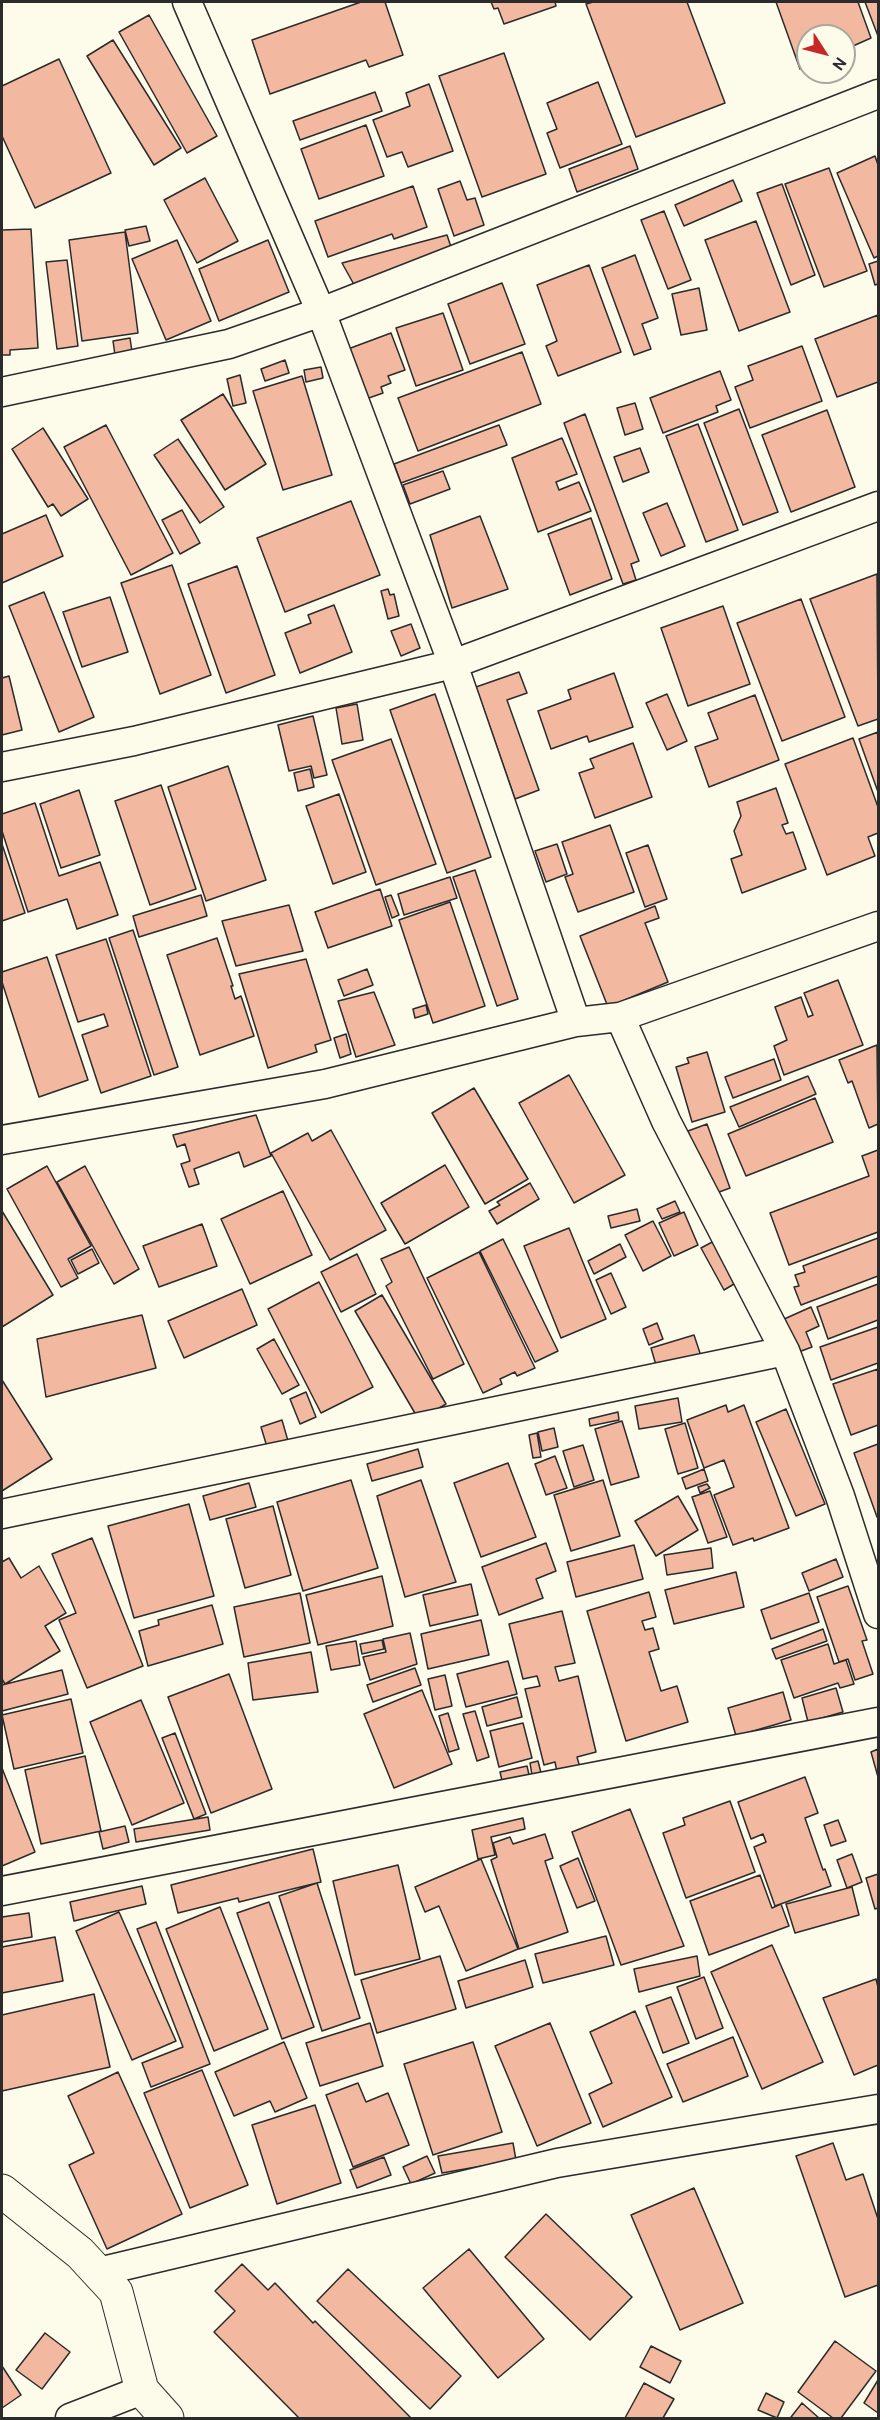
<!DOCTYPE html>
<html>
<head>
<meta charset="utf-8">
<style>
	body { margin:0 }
	#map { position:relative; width:880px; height:2420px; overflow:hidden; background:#fdfbea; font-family:Cabin,sans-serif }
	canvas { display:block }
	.frame { position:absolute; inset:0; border:3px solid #2b2b2b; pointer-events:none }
	.north { position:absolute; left:796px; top:24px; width:60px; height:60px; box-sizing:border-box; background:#fdfbea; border:2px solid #a9a89e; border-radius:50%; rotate:126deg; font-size:16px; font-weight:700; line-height:24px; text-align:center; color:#2b2b2b }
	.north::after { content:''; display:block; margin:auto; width:21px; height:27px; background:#c62828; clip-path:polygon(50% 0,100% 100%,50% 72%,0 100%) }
</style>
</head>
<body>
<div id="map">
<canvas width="880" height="2420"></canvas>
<div class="frame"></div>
<div class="north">N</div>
</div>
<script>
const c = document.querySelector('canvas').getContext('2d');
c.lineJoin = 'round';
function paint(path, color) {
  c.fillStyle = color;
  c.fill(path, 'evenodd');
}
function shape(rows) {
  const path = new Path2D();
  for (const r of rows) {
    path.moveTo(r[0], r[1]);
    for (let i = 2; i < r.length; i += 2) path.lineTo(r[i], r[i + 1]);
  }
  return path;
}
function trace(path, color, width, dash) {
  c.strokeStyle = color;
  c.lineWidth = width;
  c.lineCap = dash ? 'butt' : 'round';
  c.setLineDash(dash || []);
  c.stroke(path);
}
const building = shape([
	[361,2,385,2,403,55,369,67,366,60,270,94,252,40,361,2],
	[491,2,555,2,556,6,504,24,498,8,494,9,491,2],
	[593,2,687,2,725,103,636,137,586,4,593,2],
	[776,2,858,2,871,38,844,50,844,36,808,36,808,66,800,69,776,2],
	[865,2,878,2,878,36,865,2],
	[149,15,217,136,187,153,119,32,149,15],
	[113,40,181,148,154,165,87,56,113,40],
	[504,53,546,174,482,197,439,76,504,53],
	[59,59,111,173,35,208,2,136,2,86,59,59],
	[598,82,622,144,560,168,547,133,557,129,547,103,598,82],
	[429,84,453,151,408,167,402,152,387,157,373,120,410,106,406,93,429,84],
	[375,92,382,111,300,140,293,121,375,92],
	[366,125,384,176,319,199,301,149,366,125],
	[630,146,638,169,577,192,569,169,630,146],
	[875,156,878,165,878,256,874,258,837,173,875,156],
	[829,168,867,271,824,287,785,184,829,168],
	[205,178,238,241,197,263,164,200,205,178],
	[733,180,742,201,684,226,675,205,733,180],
	[460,181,467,200,475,198,484,225,454,236,438,189,460,181],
	[782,184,815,275,791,285,757,193,782,184],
	[413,186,427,227,394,239,392,234,328,257,315,221,413,186],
	[664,211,691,280,668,289,641,220,664,211],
	[756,221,790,312,739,331,705,240,756,221],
	[146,226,150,241,129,246,125,230,146,226],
	[31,229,38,348,10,350,10,355,2,355,2,230,31,229],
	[125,232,138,333,82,341,69,240,125,232],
	[447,235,454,256,357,290,342,263,447,235],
	[177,240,211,321,166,340,132,259,177,240],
	[268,240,289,292,219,321,199,269,268,240],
	[635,255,658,318,642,324,651,349,634,355,602,268,635,255],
	[67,260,78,346,57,349,46,262,67,260],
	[878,261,878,284,875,285,869,264,878,261],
	[589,265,621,352,558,376,546,346,557,341,537,285,589,265],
	[502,283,525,344,470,364,448,304,502,283],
	[699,288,707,330,681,335,672,294,699,288],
	[443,313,463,370,416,386,396,328,443,313],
	[878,315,878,382,837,397,815,339,878,315],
	[391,333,405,370,388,376,391,383,381,387,383,393,366,399,348,349,391,333],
	[130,338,132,352,115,355,113,341,130,338],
	[802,346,822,401,750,428,735,387,753,380,748,366,802,346],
	[522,352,541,404,418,451,398,398,522,352],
	[285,360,289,373,265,381,261,369,285,360],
	[321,367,323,378,306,382,304,370,321,367],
	[720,371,731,400,716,406,718,412,663,433,650,398,720,371],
	[240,375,246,403,233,406,227,379,240,375],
	[302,376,332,475,283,490,253,391,302,376],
	[223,394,266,464,225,490,181,420,223,394],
	[635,403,643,429,625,435,617,408,635,403],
	[739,409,778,512,743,525,704,423,739,409],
	[827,410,855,487,791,512,762,435,827,410],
	[585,414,639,561,631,564,636,580,623,584,564,423,585,414],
	[698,424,738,530,706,542,666,436,698,424],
	[106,425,173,553,131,575,64,447,106,425],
	[499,425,507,445,401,483,394,464,499,425],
	[43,428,88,499,61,516,53,504,48,507,12,449,43,428],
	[562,438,577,474,556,482,559,490,579,482,591,511,538,532,512,458,562,438],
	[178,439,224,507,200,523,154,455,178,439],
	[640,448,649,472,623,482,614,457,640,448],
	[443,471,450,489,410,504,403,485,443,471],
	[351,501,380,575,285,612,257,538,351,501],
	[667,503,685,546,661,556,643,513,667,503],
	[182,510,200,543,180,554,162,520,182,510],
	[46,515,63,556,2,583,2,534,46,515],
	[480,516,508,589,452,608,430,535,480,516],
	[591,518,612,579,570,595,548,534,591,518],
	[172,565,211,675,160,694,121,583,172,565],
	[237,566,275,675,226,693,188,584,237,566],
	[877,574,878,719,858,726,810,599,877,574],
	[388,589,390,595,394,594,399,616,388,619,381,591,388,589],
	[44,592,94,717,59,732,9,606,44,592],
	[110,597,128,652,82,667,63,612,110,597],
	[801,599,845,717,782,741,737,623,801,599],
	[334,605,352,652,300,673,285,633,311,623,308,615,334,605],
	[723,606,750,684,688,706,661,628,723,606],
	[411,624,420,648,401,656,391,631,411,624],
	[519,672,527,693,507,700,539,790,515,799,476,687,519,672],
	[614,673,633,727,589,742,587,736,551,749,538,711,571,699,568,690,614,673],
	[9,676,22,730,2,735,2,678,9,676],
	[435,694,491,857,447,873,390,710,435,694],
	[667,694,687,741,667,750,646,703,667,694],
	[755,695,779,760,709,787,695,747,718,739,708,713,755,695],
	[357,704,363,740,342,744,336,708,357,704],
	[313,716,327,775,314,778,311,766,289,771,278,725,313,716],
	[878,732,878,792,859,739,878,732],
	[853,738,878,807,878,833,868,837,875,856,827,875,785,764,853,738],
	[391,739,436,864,376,885,332,760,391,739],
	[633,743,652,797,595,818,579,773,594,768,590,759,633,743],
	[228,766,266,880,206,901,168,787,228,766],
	[310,769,314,787,298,791,294,773,310,769],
	[161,785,196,889,150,905,115,801,161,785],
	[776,788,788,823,782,825,786,834,793,832,806,869,742,893,731,859,742,855,734,831,741,816,737,802,776,788],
	[79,790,100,855,61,868,40,804,79,790],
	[339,794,366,872,333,884,306,806,339,794],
	[35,803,59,876,100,862,118,915,77,929,67,899,28,912,2,831,2,814,35,803],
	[610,825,634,892,578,912,565,877,573,874,562,842,610,825],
	[2,844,25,913,2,921,2,844],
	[557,844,567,874,546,882,535,851,557,844],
	[648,845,667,899,645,907,626,853,648,845],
	[475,870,518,999,497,1006,453,877,475,870],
	[450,877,457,898,404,915,398,894,450,877],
	[380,889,392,926,328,948,315,912,380,889],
	[201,895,207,916,139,937,133,916,201,895],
	[391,895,399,915,392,918,385,897,391,895],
	[450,902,485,1006,433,1023,399,920,450,902],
	[289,905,303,951,236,966,222,921,289,905],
	[655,906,659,918,645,923,668,982,608,1007,580,936,655,906],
	[133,930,178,1067,154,1075,109,938,133,930],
	[217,938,233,986,231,986,235,999,241,996,254,1036,200,1055,167,955,217,938],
	[106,939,151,1076,101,1093,82,1035,108,1026,104,1014,78,1022,56,955,106,939],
	[47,957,88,1080,39,1097,2,982,2,972,47,957],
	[306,959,331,1040,315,1045,317,1052,268,1068,239,974,306,959],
	[367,969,373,985,344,996,338,980,367,969],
	[838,980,863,1045,784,1075,774,1046,787,1040,775,1007,801,997,808,1017,813,1015,804,993,838,980],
	[374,992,395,1045,356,1057,338,1001,374,992],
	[426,1005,428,1014,415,1018,413,1009,426,1005],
	[346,1034,351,1054,340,1058,334,1038,346,1034],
	[877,1045,878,1124,869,1128,852,1081,848,1083,839,1060,877,1045],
	[707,1052,725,1112,692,1122,676,1067,689,1063,687,1058,707,1052],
	[774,1059,781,1080,733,1098,725,1077,774,1059],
	[569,1075,625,1175,574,1203,519,1103,569,1075],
	[808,1076,816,1094,739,1127,730,1107,808,1076],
	[474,1088,528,1179,485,1204,432,1113,474,1088],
	[815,1098,833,1142,746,1176,728,1134,815,1098],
	[256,1115,271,1156,244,1167,239,1152,194,1169,199,1184,189,1187,181,1164,190,1161,185,1144,177,1147,173,1135,256,1115],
	[707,1124,730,1188,711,1195,688,1131,707,1124],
	[331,1130,386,1230,330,1260,271,1153,308,1133,312,1141,331,1130],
	[878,1150,878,1232,789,1265,770,1213,869,1176,862,1156,878,1150],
	[445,1165,469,1207,405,1244,381,1203,445,1165],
	[47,1166,91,1246,68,1259,78,1278,61,1287,7,1189,47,1166],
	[85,1166,139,1269,114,1284,57,1182,85,1166],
	[530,1183,539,1199,497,1224,489,1211,500,1205,497,1202,530,1183],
	[283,1191,312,1255,250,1284,221,1219,283,1191],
	[675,1201,680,1212,662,1219,657,1209,675,1201],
	[637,1209,640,1221,611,1228,608,1216,637,1209],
	[2,1211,53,1295,2,1327,2,1211],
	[684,1212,698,1245,674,1256,659,1223,684,1212],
	[653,1221,671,1256,643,1271,625,1235,653,1221],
	[202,1224,217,1266,159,1287,143,1246,202,1224],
	[569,1228,606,1319,561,1338,524,1246,569,1228],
	[878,1238,878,1276,801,1305,794,1287,799,1286,795,1275,805,1272,803,1266,878,1238],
	[503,1239,558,1351,535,1362,480,1251,503,1239],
	[716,1240,739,1281,724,1290,701,1248,716,1240],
	[620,1244,626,1257,594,1274,588,1261,620,1244],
	[409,1247,464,1364,433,1379,386,1286,392,1282,381,1259,409,1247],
	[92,1249,99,1263,78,1274,71,1260,92,1249],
	[479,1252,535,1368,517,1376,515,1372,500,1379,502,1384,483,1393,427,1278,479,1252],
	[357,1254,376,1294,341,1312,321,1272,357,1254],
	[611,1273,626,1307,611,1314,596,1280,611,1273],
	[319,1282,373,1387,321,1413,268,1309,319,1282],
	[878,1284,878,1320,828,1339,817,1307,878,1284],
	[242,1289,257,1325,184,1358,168,1321,242,1289],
	[382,1295,446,1404,419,1420,355,1311,382,1295],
	[811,1307,819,1326,806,1332,812,1347,796,1353,782,1320,811,1307],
	[142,1315,156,1368,46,1397,37,1339,142,1315],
	[657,1323,663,1339,649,1345,643,1329,657,1323],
	[878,1327,878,1363,831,1380,820,1347,878,1327],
	[694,1335,702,1359,658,1372,651,1348,694,1335],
	[274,1339,299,1385,282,1394,257,1349,274,1339],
	[878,1369,878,1425,851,1435,833,1384,878,1369],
	[2,1380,52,1459,2,1491,2,1380],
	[306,1392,316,1417,300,1424,290,1399,306,1392],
	[678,1398,682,1422,639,1429,635,1406,678,1398],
	[726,1405,728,1412,744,1405,789,1528,754,1541,753,1538,733,1545,714,1495,734,1487,724,1460,704,1468,687,1420,726,1405],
	[786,1409,825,1504,796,1516,756,1422,786,1409],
	[618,1412,619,1420,590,1426,589,1419,618,1412],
	[282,1420,288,1441,267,1447,261,1427,282,1420],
	[622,1421,639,1477,611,1485,595,1429,622,1421],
	[685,1423,698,1468,678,1474,665,1429,685,1423],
	[554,1428,558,1447,542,1451,538,1432,554,1428],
	[537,1433,541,1457,533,1458,529,1435,537,1433],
	[878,1444,878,1517,877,1517,854,1453,878,1444],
	[583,1445,594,1480,574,1487,563,1451,583,1445],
	[418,1449,423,1467,372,1481,367,1464,418,1449],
	[555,1456,567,1488,546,1495,535,1464,555,1456],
	[508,1463,536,1537,481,1557,454,1483,508,1463],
	[704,1469,708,1481,686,1489,682,1478,704,1469],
	[351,1480,378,1568,303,1591,277,1502,351,1480],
	[421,1480,456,1582,405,1597,377,1496,421,1480],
	[603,1480,620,1536,571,1551,554,1495,603,1480],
	[249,1483,256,1507,210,1520,203,1496,249,1483],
	[707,1484,710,1488,700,1493,698,1487,707,1484],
	[710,1491,727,1537,708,1543,692,1497,710,1491],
	[678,1496,698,1530,656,1556,635,1521,678,1496],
	[189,1504,214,1596,134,1618,108,1526,189,1504],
	[273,1506,291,1575,245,1588,226,1519,273,1506],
	[92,1538,143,1666,87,1688,59,1620,76,1613,52,1554,92,1538],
	[546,1543,556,1571,536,1579,543,1598,499,1615,482,1567,546,1543],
	[634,1545,643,1579,576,1597,567,1562,634,1545],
	[711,1548,713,1568,667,1575,664,1555,711,1548],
	[9,1558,21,1578,39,1566,66,1613,45,1626,60,1651,5,1684,2,1679,2,1562,9,1558],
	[836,1559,843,1577,809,1591,802,1573,836,1559],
	[736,1572,744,1607,674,1624,665,1590,736,1572],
	[382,1576,393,1626,318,1645,306,1595,382,1576],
	[471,1584,478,1615,430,1626,423,1595,471,1584],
	[848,1586,867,1640,862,1641,873,1674,855,1680,848,1659,839,1662,817,1597,848,1586],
	[649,1592,656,1617,642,1621,645,1630,653,1628,659,1649,649,1652,661,1691,677,1686,688,1722,626,1741,587,1611,649,1592],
	[300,1593,310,1643,244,1657,234,1607,300,1593],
	[809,1593,819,1622,771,1639,761,1610,809,1593],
	[212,1605,223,1644,148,1666,139,1631,159,1625,158,1620,212,1605],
	[562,1611,575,1663,555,1667,559,1681,578,1676,596,1752,577,1757,581,1771,558,1777,555,1762,544,1765,525,1689,540,1686,537,1676,523,1679,509,1624,562,1611],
	[481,1620,489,1655,428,1669,421,1634,481,1620],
	[823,1629,827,1641,776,1659,772,1649,823,1629],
	[410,1633,417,1664,370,1680,363,1657,386,1652,383,1639,410,1633],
	[382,1640,384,1649,362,1654,360,1644,382,1640],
	[356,1641,360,1665,331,1670,326,1646,356,1641],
	[828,1644,834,1664,846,1660,854,1684,840,1688,838,1683,794,1698,781,1660,828,1644],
	[311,1652,318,1692,253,1700,248,1663,311,1652],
	[508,1661,517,1694,466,1707,457,1674,508,1661],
	[415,1668,421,1685,373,1702,367,1685,415,1668],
	[62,1670,68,1694,2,1711,2,1685,62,1670],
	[229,1674,272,1789,211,1813,168,1697,229,1674],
	[445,1675,452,1706,435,1710,428,1679,445,1675],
	[836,1688,843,1712,808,1722,802,1698,836,1688],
	[422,1690,452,1764,394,1788,364,1714,422,1690],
	[783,1692,791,1720,736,1736,728,1708,783,1692],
	[517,1697,522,1717,487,1726,482,1707,517,1697],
	[71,1699,83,1753,14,1769,2,1715,71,1699],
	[141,1700,184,1803,132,1825,90,1722,141,1700],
	[475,1711,489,1757,477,1761,463,1714,475,1711],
	[448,1713,459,1749,449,1752,439,1716,448,1713],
	[523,1723,532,1758,499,1767,490,1731,523,1723],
	[175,1733,206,1814,194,1819,162,1738,175,1733],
	[878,1749,878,1777,871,1752,878,1749],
	[85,1756,101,1831,41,1844,25,1770,85,1756],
	[538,1761,541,1773,532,1775,530,1763,538,1761],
	[527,1766,530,1779,503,1785,500,1772,527,1766],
	[2,1768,35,1852,2,1866,2,1768],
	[805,1777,818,1813,805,1818,823,1870,825,1869,831,1886,775,1906,754,1847,766,1842,763,1834,751,1839,738,1802,805,1777],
	[730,1801,755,1872,686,1898,663,1833,685,1825,683,1818,730,1801],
	[630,1809,684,1946,621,1965,572,1832,630,1809],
	[208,1817,210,1830,136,1842,134,1829,208,1817],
	[523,1818,525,1829,491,1837,495,1855,478,1859,472,1830,523,1818],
	[838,1820,846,1841,831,1846,824,1825,838,1820],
	[125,1826,129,1842,103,1849,99,1832,125,1826],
	[545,1834,553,1858,545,1861,568,1932,519,1949,491,1860,497,1857,493,1843,510,1837,513,1844,545,1834],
	[313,1849,321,1882,239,1902,238,1898,178,1913,171,1885,313,1849],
	[852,1854,862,1882,847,1888,837,1860,852,1854],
	[578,1858,595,1901,577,1908,560,1866,578,1858],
	[481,1859,518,1949,466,1971,439,1906,425,1912,415,1887,481,1859],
	[398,1865,420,1959,355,1975,333,1881,398,1865],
	[878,1874,878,1908,875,1909,866,1878,878,1874],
	[760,1875,772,1908,781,1904,789,1926,709,1955,690,1901,760,1875],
	[317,1883,360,2018,322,2031,279,1896,317,1883],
	[142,1886,146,1904,74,1921,70,1902,142,1886],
	[852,1887,859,1915,795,1933,786,1904,852,1887],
	[269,1902,314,2027,282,2039,237,1913,269,1902],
	[220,1907,268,2029,214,2051,166,1929,220,1907],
	[119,1912,176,2041,132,2060,76,1931,119,1912],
	[29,1913,32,1937,2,1942,2,1917,29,1913],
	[156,1922,210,2064,151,2087,142,2063,183,2047,137,1929,156,1922],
	[606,1936,614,1965,543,1983,535,1954,606,1936],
	[55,1937,63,1981,2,1993,2,1947,55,1937],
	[772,1945,823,2062,762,2089,711,1972,772,1945],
	[440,1956,456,2009,377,2033,361,1980,440,1956],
	[697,1956,700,1976,639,1992,634,1969,697,1956],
	[525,1960,533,1987,466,2008,458,1981,525,1960],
	[704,1977,723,2028,696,2039,677,1987,704,1977],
	[876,1979,878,1987,878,2065,854,2075,823,1998,876,1979],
	[94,1994,110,2067,2,2091,2,2015,94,1994],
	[671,1997,689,2043,663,2053,646,2006,671,1997],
	[635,2011,672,2097,603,2127,589,2094,612,2083,590,2032,635,2011],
	[370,2023,383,2066,320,2086,306,2043,370,2023],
	[550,2023,591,2123,537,2146,495,2046,550,2023],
	[733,2037,748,2076,683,2102,667,2064,733,2037],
	[284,2042,307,2098,275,2112,270,2101,234,2116,215,2072,284,2042],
	[473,2042,502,2132,433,2155,404,2064,473,2042],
	[202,2070,248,2185,190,2208,144,2093,202,2070],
	[118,2072,182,2214,107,2249,69,2165,94,2153,68,2096,118,2072],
	[358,2083,366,2102,388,2093,409,2145,353,2167,326,2095,358,2083],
	[315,2105,341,2183,277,2204,252,2125,315,2105],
	[513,2143,516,2160,442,2173,438,2156,513,2143],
	[833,2143,846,2180,863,2174,878,2219,878,2285,845,2297,796,2156,833,2143],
	[427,2156,435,2173,411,2184,403,2167,427,2156],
	[384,2157,391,2175,357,2188,350,2170,384,2157],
	[694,2188,743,2303,680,2330,631,2215,694,2188],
	[546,2214,632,2297,590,2340,505,2257,546,2214],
	[469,2249,544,2339,498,2378,423,2288,469,2249],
	[242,2264,268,2290,275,2283,313,2323,315,2321,411,2418,299,2418,214,2332,235,2311,215,2291,242,2264],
	[348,2269,461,2376,430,2409,317,2301,348,2269],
	[45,2333,70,2352,42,2389,16,2370,45,2333],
	[835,2341,876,2371,841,2418,833,2418,798,2392,835,2341],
	[651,2346,681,2361,670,2383,640,2367,651,2346],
	[2,2366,21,2395,2,2408,2,2366],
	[878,2380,878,2413,864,2403,878,2380],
	[644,2383,674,2399,663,2418,625,2418,644,2383],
	[766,2393,784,2402,777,2418,758,2410,766,2393],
	[802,2403,819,2418,793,2418,791,2417,802,2403]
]);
const street = shape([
	[187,2,321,312,453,664,576,1022],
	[2,392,229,344,321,312,878,94],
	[2,767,134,741,453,664,878,506],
	[620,1017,666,1121,785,1351,840,1496,878,1614],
	[2,1140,325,1084,576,1022,620,1017,878,926],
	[2,1514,785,1351],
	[2,1891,878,1722],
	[98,2272,557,2163,878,2109],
	[70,2418,142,2390]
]);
const secondary = shape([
	[2,2191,80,2253,116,2292,142,2390,167,2418]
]);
paint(building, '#f2b8a0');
trace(building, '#2b2b2b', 1.5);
trace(street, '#2b2b2b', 31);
trace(secondary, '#2b2b2b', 35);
trace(street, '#fdfbea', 28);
trace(secondary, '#fdfbea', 33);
</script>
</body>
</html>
